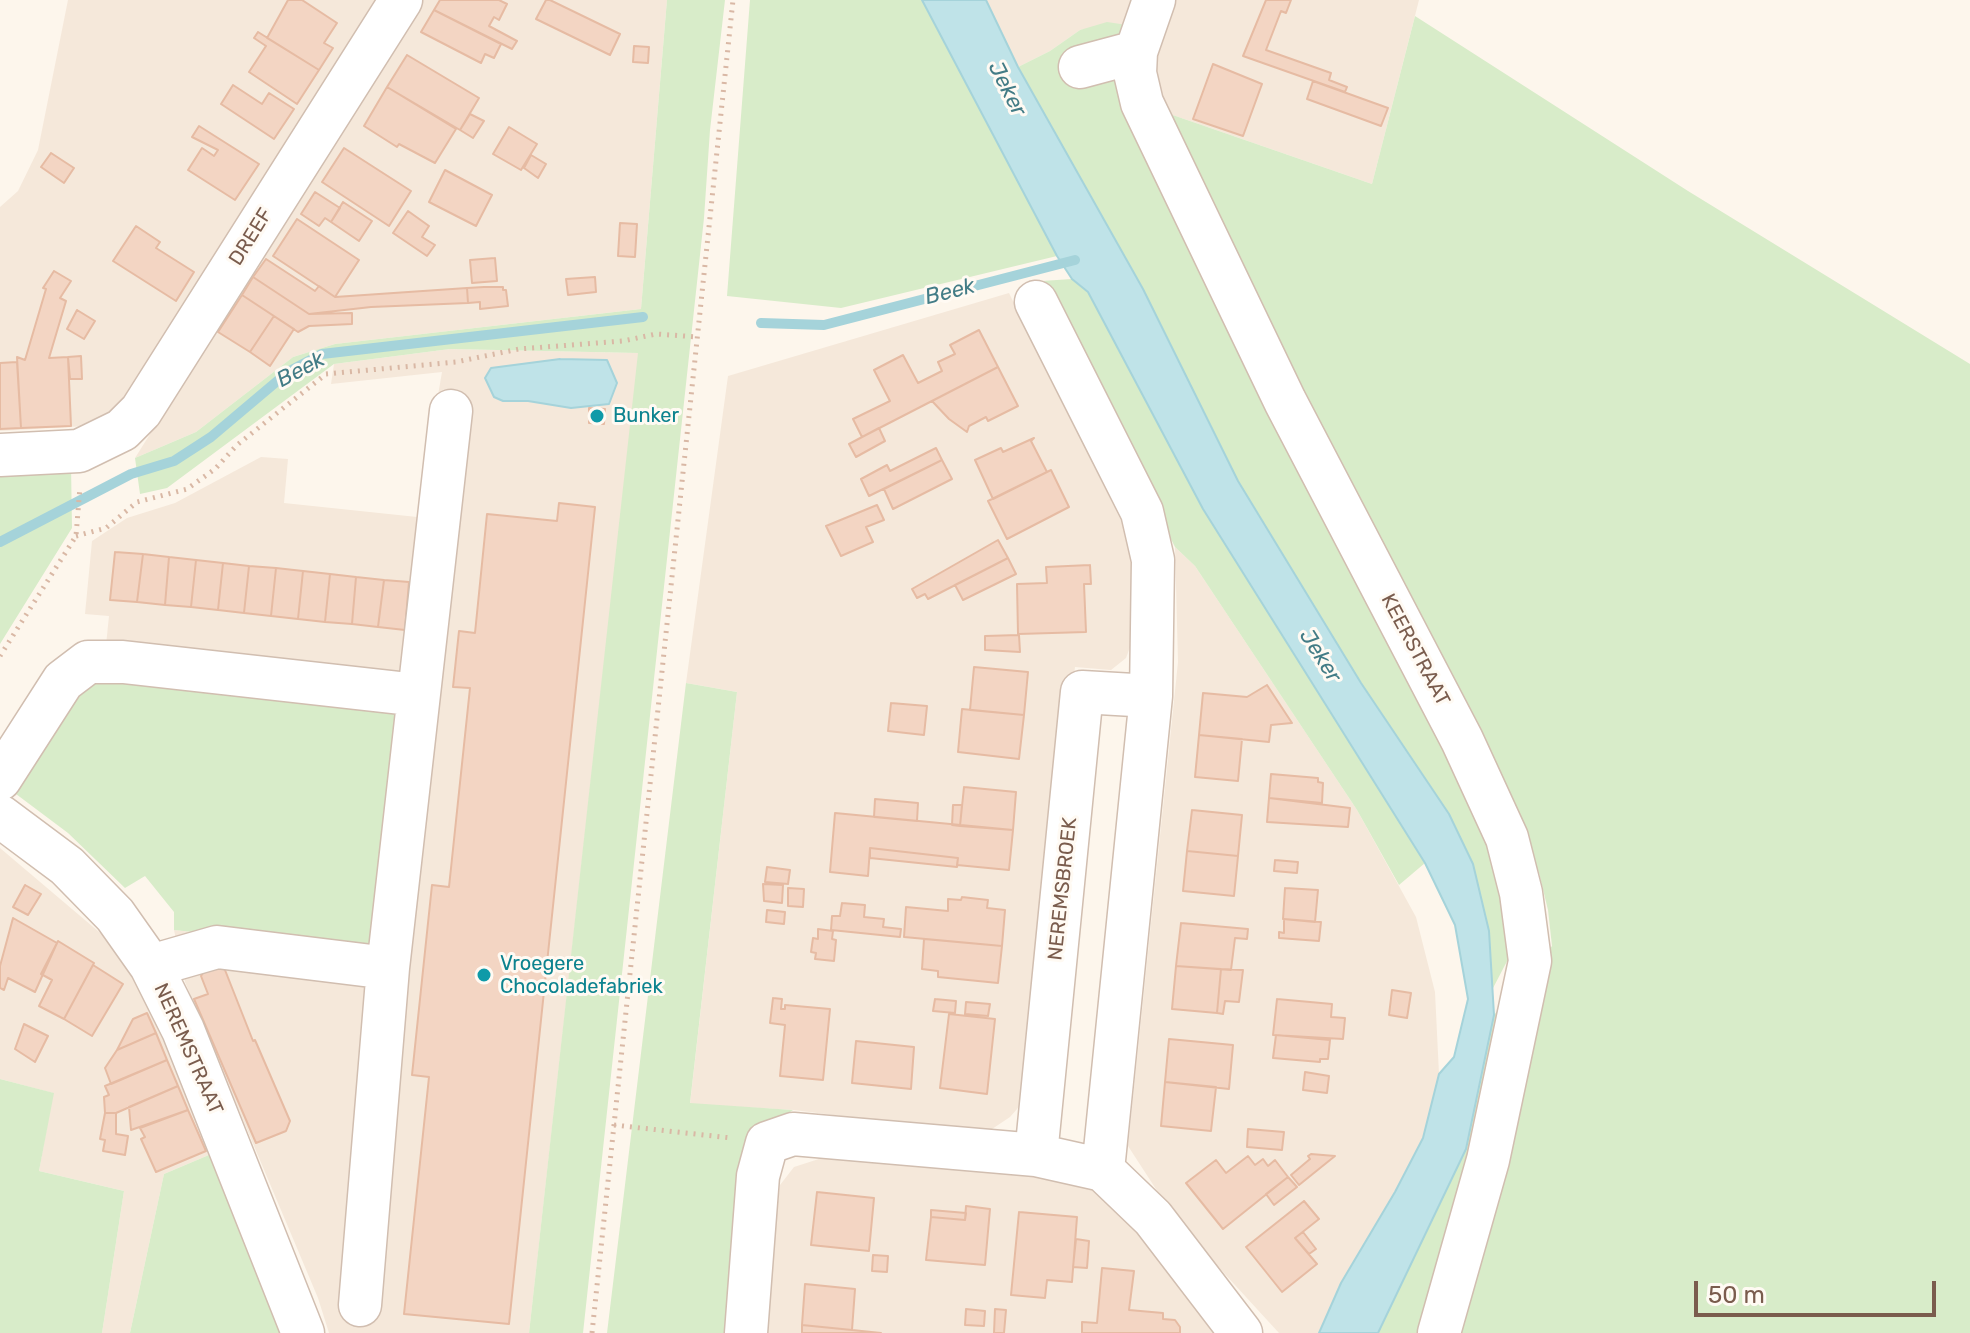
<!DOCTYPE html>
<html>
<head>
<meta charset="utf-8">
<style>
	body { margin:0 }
	#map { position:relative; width:1970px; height:1333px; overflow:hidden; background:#fdf6ec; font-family:Rubik,sans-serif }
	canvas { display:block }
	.scale { position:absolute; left:1694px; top:1281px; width:242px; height:36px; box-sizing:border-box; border:4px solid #7a5c4d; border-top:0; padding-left:10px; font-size:24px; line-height:28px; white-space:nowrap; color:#7a5c4d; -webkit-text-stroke:6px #fffaf3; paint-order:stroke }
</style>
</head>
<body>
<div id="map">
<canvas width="1970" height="1333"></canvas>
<div class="scale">50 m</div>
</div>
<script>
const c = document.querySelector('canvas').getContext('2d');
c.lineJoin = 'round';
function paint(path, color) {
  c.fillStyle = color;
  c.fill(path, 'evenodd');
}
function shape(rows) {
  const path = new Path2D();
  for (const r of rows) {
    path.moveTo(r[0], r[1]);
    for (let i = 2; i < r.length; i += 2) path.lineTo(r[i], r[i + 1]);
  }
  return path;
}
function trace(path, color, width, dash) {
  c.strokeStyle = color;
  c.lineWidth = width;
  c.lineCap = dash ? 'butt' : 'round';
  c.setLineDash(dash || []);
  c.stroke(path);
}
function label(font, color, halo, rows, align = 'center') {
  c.font = font + ' Rubik,sans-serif';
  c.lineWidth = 6;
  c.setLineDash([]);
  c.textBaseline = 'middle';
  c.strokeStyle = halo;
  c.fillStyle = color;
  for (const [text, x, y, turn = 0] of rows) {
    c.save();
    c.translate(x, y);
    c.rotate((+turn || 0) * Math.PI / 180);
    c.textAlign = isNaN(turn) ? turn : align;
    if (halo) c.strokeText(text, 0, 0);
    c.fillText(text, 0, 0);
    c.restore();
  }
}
const residential = shape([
	[68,0,376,0,123,406,86,426,0,431,0,207,18,191,38,150],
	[422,0,667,0,641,309,335,344,293,357,196,432,135,458],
	[986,0,1136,0,1127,25,1080,30,1050,51,1018,67],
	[1171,0,1419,0,1372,184,1164,112,1154,82,1156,41],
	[1009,293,1134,547,1136,631,1126,658,1111,670,1075,667,1025,1100,1010,1117,992,1129,943,1129,794,1110,690,1104,737,692,686,683,728,376],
	[450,349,639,353,529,1333,329,1333,318,1298,185,982,174,930,380,952,106,645,109,616,85,614,92,541,127,518,175,503,261,457,288,459,284,503,417,517,442,372,331,384,334,364],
	[1175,547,1195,566,1357,810,1416,917,1435,992,1439,1074,1423,1137,1395,1192,1341,1283,1319,1333,1279,1333,1178,1223,1128,1146,1178,662],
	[0,848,105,937,134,967,216,1152,164,1174,130,1333,102,1333,124,1191,39,1171,53,1093,0,1079],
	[825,1157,1075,1180,1103,1191,1219,1333,762,1333,780,1185,794,1167]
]);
const green = shape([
	[667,0,725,0,710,130,704,218,583,1333,529,1333,638,353,450,349,334,364,167,488,140,494,135,458,196,432,293,357,335,344,641,309],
	[750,0,922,0,1057,256,841,308,727,296],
	[1415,16,1688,191,1970,364,1970,1333,1378,1333,1466,1149,1494,1015,1552,946,1548,910,1539,873,1512,803,1301,390,1164,112,1372,184],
	[1107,22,1127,25,1489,828,1517,942,1492,990,1492,973,1473,864,1449,814,1361,683,1238,481,1143,289,1018,67,1050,51,1080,30],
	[1072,279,1088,292,1203,509,1425,863,1399,885,1357,810,1195,566,1175,547,1042,281],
	[71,465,72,528,0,644,0,469],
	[102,676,401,713,381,952,174,930,174,912,145,876,125,888,68,833,16,794,69,696],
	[686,683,737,692,690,1103,793,1110,755,1135,749,1147,736,1187,729,1333,607,1333],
	[0,1079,54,1093,39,1171,124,1191,102,1333,0,1333],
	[216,1152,282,1333,130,1333,164,1174]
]);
const water = shape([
	[922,0,986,0,1018,67,1143,289,1238,481,1361,683,1449,814,1473,864,1489,931,1494,1015,1466,1149,1378,1333,1319,1333,1341,1283,1395,1192,1423,1138,1439,1074,1454,1057,1468,999,1455,925,1425,863,1203,509,1088,292,1072,279,1057,256,922,0],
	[560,359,607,360,617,383,609,404,571,408,528,401,503,401,494,397,485,378,491,368,560,359]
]);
const stream = shape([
	[761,323,824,325,1075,260],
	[0,542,131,474,174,461,211,437,288,372,322,354,643,317]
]);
const building = shape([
	[288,0,302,0,337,23,324,43,333,48,319,70,267,38,288,0],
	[440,0,499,0,507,4,499,20,494,17,489,26,517,41,512,49,434,10,440,0],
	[546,0,550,0,620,34,610,55,536,19,546,0],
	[1266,0,1291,0,1286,13,1281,11,1266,50,1331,73,1329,80,1347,87,1345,92,1243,56,1266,0],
	[434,10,501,44,494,58,485,54,481,63,421,32,434,10],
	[258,32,319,70,297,104,249,72,266,46,254,38,258,32],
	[634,46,649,47,648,63,633,62,634,46],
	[407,55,479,98,460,130,387,87,407,55],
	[1213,64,1262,84,1243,136,1193,119,1213,64],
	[1313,81,1388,108,1381,126,1307,99,1313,81],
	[233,85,262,104,269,93,294,109,274,139,221,104,233,85],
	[387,87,456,129,435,163,399,144,397,147,364,126,387,87],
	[470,114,484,121,473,138,460,130,470,114],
	[199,126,259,164,235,200,188,170,202,148,214,156,218,150,192,137,199,126],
	[509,127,537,144,521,170,493,154,509,127],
	[344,148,411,191,389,226,322,182,344,148],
	[51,153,74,168,64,183,41,167,51,153],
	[531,155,546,164,538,178,524,168,531,155],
	[445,170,492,195,476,226,429,202,445,170],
	[315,192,340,208,331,222,325,218,319,226,301,214,315,192],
	[343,202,372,221,359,241,331,222,343,202],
	[408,211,429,226,422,237,435,245,427,256,393,233,408,211],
	[297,219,359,260,335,297,273,256,297,219],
	[620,223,637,224,635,257,618,256,620,223],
	[136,226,160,242,156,248,194,272,176,301,113,261,136,226],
	[495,258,497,281,472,283,470,260,495,258],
	[266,259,315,291,319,286,335,297,467,288,468,303,371,307,309,314,253,277,266,259],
	[54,271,71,281,60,298,66,301,49,358,68,357,71,426,21,428,17,357,25,360,46,289,43,288,54,271],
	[253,277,309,314,352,313,352,324,309,326,298,332,242,295,253,277],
	[595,277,596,292,568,295,566,279,595,277],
	[484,287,503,287,503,290,506,290,508,306,480,309,480,302,468,303,467,288,484,287],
	[242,295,274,316,250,352,218,332,242,295],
	[77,310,95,321,84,339,67,329,77,310],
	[274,316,294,329,270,366,250,352,274,316],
	[979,330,998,367,862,437,853,419,890,401,874,370,903,355,918,383,942,371,938,362,955,354,950,345,979,330],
	[81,356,82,379,70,379,68,357,81,356],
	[17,362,21,428,0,429,0,363,17,362],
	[998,367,1018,406,988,421,986,417,969,426,967,432,949,419,932,401,998,367],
	[589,408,605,409,604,424,589,423,589,408],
	[879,428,885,441,856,457,849,444,879,428],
	[1034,438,1031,441,1047,472,993,499,975,460,1001,448,1003,452,1034,438],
	[936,448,942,460,869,496,861,479,887,465,890,471,936,448],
	[942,460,952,479,893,509,884,489,942,460],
	[1051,470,1069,507,1007,539,988,501,1051,470],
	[559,503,595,507,509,1324,404,1314,429,1077,412,1075,432,885,449,887,470,688,453,687,459,631,475,633,487,514,557,521,559,503],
	[877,505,884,520,866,527,873,542,841,556,826,526,877,505],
	[998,540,1008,558,928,599,925,594,917,598,912,589,998,540],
	[115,552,143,554,137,602,110,600,115,552],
	[143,554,169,557,165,605,137,602,143,554],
	[169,557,196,560,191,607,165,605,169,557],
	[1008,558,1016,574,963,600,955,585,1008,558],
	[196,560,223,563,218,610,191,607,196,560],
	[223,563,249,566,244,613,218,610,223,563],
	[1090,565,1091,584,1084,584,1086,632,1018,634,1017,584,1047,583,1046,567,1090,565],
	[249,566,276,568,271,616,244,613,249,566],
	[276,568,303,571,298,619,271,616,276,568],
	[303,571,330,574,325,622,298,619,303,571],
	[330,574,356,577,352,624,325,622,330,574],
	[356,577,384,580,378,627,352,624,356,577],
	[384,580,409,582,405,630,378,627,384,580],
	[1019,635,1020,652,985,650,985,636,1019,635],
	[974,667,1028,672,1024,715,970,710,974,667],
	[1267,685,1292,723,1271,725,1269,742,1199,735,1203,693,1247,697,1267,685],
	[891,703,927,706,924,735,888,731,891,703],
	[962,709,1024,715,1019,759,958,752,962,709],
	[1199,735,1242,739,1238,781,1195,777,1199,735],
	[1271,774,1318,778,1318,782,1323,783,1322,803,1269,798,1271,774],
	[964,787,1016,792,1013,830,960,826,964,787],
	[1269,798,1350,808,1348,827,1267,822,1269,798],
	[875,799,918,803,917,821,874,817,875,799],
	[953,805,962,805,960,826,952,825,953,805],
	[1192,810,1242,815,1238,856,1187,851,1192,810],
	[835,813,1013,830,1009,870,957,865,958,858,870,848,868,876,830,872,835,813],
	[870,848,958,858,957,867,870,858,870,848],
	[1187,851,1238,856,1234,896,1183,891,1187,851],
	[1275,860,1298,862,1297,873,1274,871,1275,860],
	[767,867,790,870,788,884,765,882,767,867],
	[763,884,783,885,782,903,764,901,763,884],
	[25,885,41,894,28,915,13,907,25,885],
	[788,888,804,889,803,907,788,906,788,888],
	[1285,888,1318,890,1315,922,1283,919,1285,888],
	[962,897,988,900,987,908,1005,910,1002,946,904,937,906,907,948,911,948,899,961,900,962,897],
	[842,903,865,905,864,917,884,919,883,927,901,929,900,937,831,930,832,916,840,916,842,903],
	[767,910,785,912,784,924,766,922,767,910],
	[13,918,57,943,35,992,8,978,4,990,0,988,0,966,13,918],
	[1284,919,1321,922,1319,941,1279,938,1279,932,1284,933,1284,919],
	[1181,923,1248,929,1247,939,1235,938,1231,970,1176,966,1181,923],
	[818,929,833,931,832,939,836,940,834,961,815,959,816,953,811,952,813,938,818,939,818,929],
	[924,939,1002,946,998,983,938,977,938,971,922,969,924,939],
	[58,941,94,963,64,1019,39,1006,52,980,41,974,58,941],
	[93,965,123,984,92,1036,64,1019,93,965],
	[219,966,225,970,253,1041,255,1040,290,1121,286,1131,256,1143,194,999,208,994,201,976,203,973,219,966],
	[1176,966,1221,969,1217,1013,1172,1009,1176,966],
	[1221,969,1243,970,1239,1002,1225,1001,1223,1014,1217,1013,1221,969],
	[1392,990,1411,993,1407,1018,1389,1015,1392,990],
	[773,998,782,999,781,1009,785,1009,785,1005,830,1009,823,1080,780,1076,785,1025,770,1023,773,998],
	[935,999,956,1001,955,1013,933,1011,935,999],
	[1277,999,1332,1004,1331,1017,1345,1018,1343,1039,1273,1035,1277,999],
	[966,1002,990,1004,988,1016,965,1014,966,1002],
	[147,1013,156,1033,117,1050,133,1019,147,1013],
	[949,1014,995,1019,987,1094,940,1088,949,1014],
	[24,1024,48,1036,35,1062,15,1049,24,1024],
	[156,1033,167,1060,111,1084,105,1068,117,1050,156,1033],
	[1276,1035,1330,1040,1328,1059,1320,1059,1320,1062,1273,1058,1276,1035],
	[1169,1039,1233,1045,1229,1089,1165,1082,1169,1039],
	[856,1041,914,1047,911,1089,852,1083,856,1041],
	[167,1060,178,1086,116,1113,105,1113,104,1097,109,1095,105,1086,167,1060],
	[1305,1072,1329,1076,1327,1093,1303,1090,1305,1072],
	[1165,1082,1216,1087,1211,1131,1161,1126,1165,1082],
	[178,1086,188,1110,131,1130,129,1107,178,1086],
	[188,1110,206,1151,156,1172,141,1139,145,1137,140,1128,188,1110],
	[105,1113,116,1113,116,1134,128,1136,125,1155,103,1151,105,1140,100,1139,105,1113],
	[1248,1129,1284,1132,1282,1150,1247,1147,1248,1129],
	[1311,1154,1335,1156,1299,1185,1291,1175,1310,1159,1308,1156,1311,1154],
	[1248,1156,1255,1165,1263,1159,1268,1166,1275,1160,1288,1177,1223,1229,1186,1183,1216,1160,1226,1173,1248,1156],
	[1288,1177,1297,1187,1274,1205,1266,1194,1288,1177],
	[817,1192,874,1198,869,1251,811,1245,817,1192],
	[1304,1201,1319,1219,1295,1238,1317,1264,1282,1292,1246,1247,1304,1201],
	[966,1206,990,1209,985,1265,926,1260,931,1217,965,1220,966,1206],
	[931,1210,966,1213,965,1220,931,1217,931,1210],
	[1019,1212,1077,1217,1072,1282,1047,1280,1045,1298,1011,1295,1019,1212],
	[1303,1232,1316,1249,1309,1254,1295,1238,1303,1232],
	[1076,1239,1089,1241,1087,1268,1073,1267,1076,1239],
	[873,1255,888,1256,887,1272,872,1271,873,1255],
	[1102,1268,1134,1271,1129,1310,1163,1313,1163,1319,1175,1320,1180,1327,1180,1333,1082,1333,1082,1322,1097,1323,1102,1268],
	[805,1284,855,1289,852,1330,802,1325,805,1284],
	[966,1309,985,1311,984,1326,965,1325,966,1309],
	[995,1309,1006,1310,1004,1333,994,1333,995,1309],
	[802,1325,852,1330,881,1333,802,1333,802,1325]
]);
const path = shape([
	[76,536,106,528,137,502,187,489,215,469,237,445,326,374,456,362,519,349,623,341,656,334,698,337],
	[0,656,76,536,80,487],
	[614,1125,731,1138],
	[592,1333,733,0]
]);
const minor = shape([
	[1154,0,1136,52,1135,73,1142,103,1285,401,1462,740,1507,838,1521,893,1530,961,1488,1160,1439,1333],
	[1080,67,1136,52],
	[1036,302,1142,512,1153,560,1151,696,1103,1170],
	[0,455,79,451,122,430,141,411,401,0],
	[0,779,63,681,88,662,123,662,418,695],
	[0,816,67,866,115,915,151,966,183,1030,303,1333],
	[151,966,217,947,388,968],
	[1036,1155,1082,692,1151,696],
	[360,1305,388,968,451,411],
	[746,1333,758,1176,767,1143,793,1134,1036,1155,1103,1170,1153,1218,1241,1333]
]);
const markers = [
	[597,416,8,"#0f9aa8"],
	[484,975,8,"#0f9aa8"]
];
const streetNames = [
	["DREEF",251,237,-58],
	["KEERSTRAAT",1415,650,62],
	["NEREMSBROEK",1063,889,-84],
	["NEREMSTRAAT",188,1049,66]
];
const cultureNames = [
	["Bunker",613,416],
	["Vroegere",500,964],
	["Chocoladefabriek",500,987]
];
const waterNames = [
	["Jeker",1007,89,63],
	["Beek",950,292,-14],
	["Beek",301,370,-28],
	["Jeker",1320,656,58]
];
paint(residential, '#f5e8da');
paint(green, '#d8ecc9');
paint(water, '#bfe3e8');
trace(water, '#a5d3da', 2);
trace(stream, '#a5d3da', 10);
paint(building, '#f3d5c3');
trace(building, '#e6bba3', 2);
trace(minor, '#d1beb0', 45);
trace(path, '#d9b8a5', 5, [2, 6]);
trace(minor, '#fff', 42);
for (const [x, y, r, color] of markers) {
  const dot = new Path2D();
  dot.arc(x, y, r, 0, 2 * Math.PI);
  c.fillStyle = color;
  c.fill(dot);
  trace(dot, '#fffaf3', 3);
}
label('20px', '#7a5c4d', '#fffaf3', streetNames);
label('20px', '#0d838f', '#fffaf3', cultureNames, 'left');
label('italic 22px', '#437c86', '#fffaf3', waterNames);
</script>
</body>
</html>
